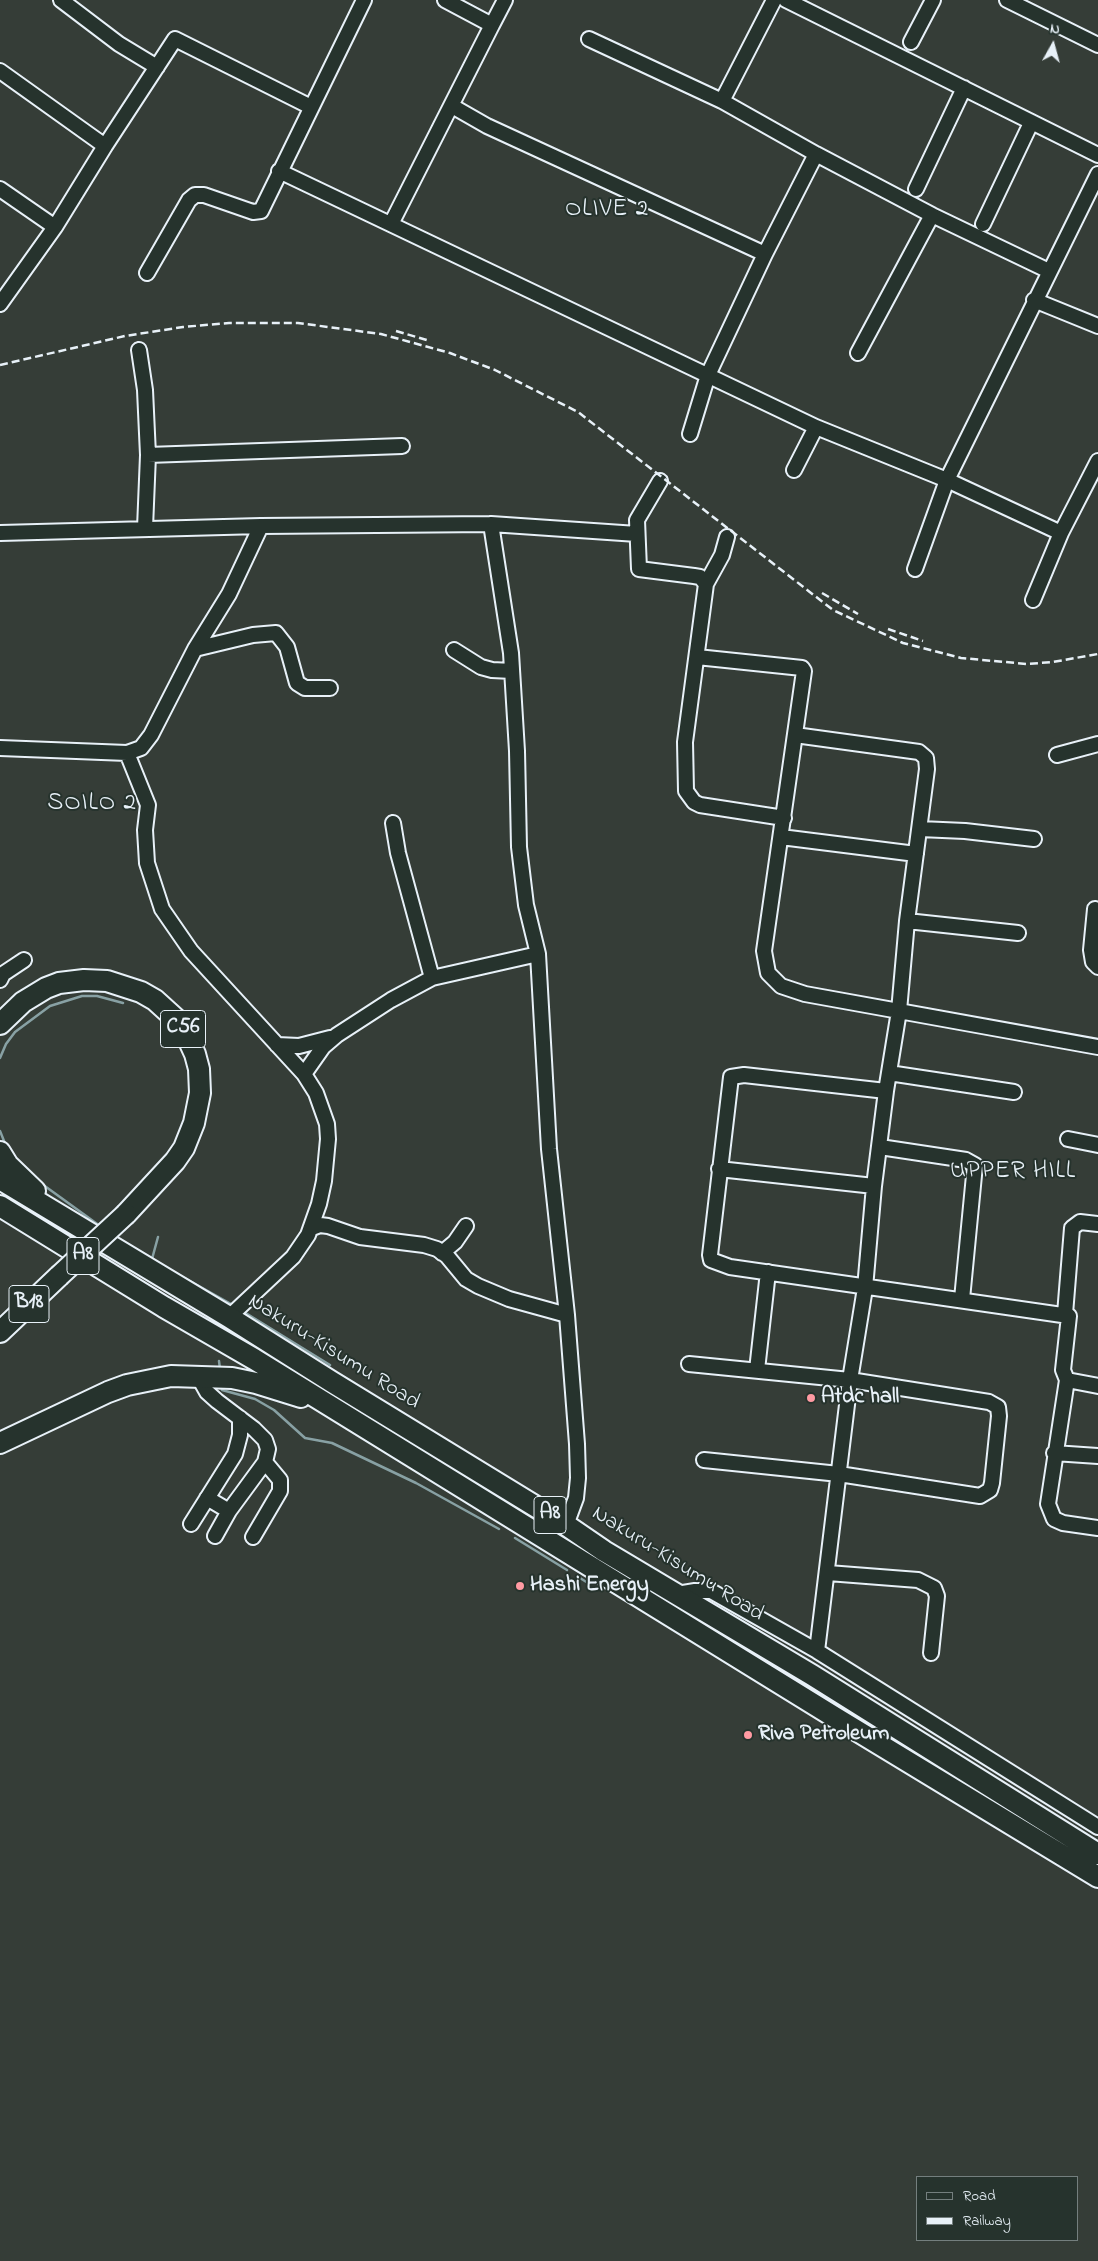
<!DOCTYPE html>
<html>
<head>
<meta charset="utf-8">
<style>
	body { margin:0 }
	#map { position:relative; width:1098px; height:2261px; overflow:hidden; background:#353d37; font-family:"Indie Flower",sans-serif }
	canvas { display:block }
	.legend { position:absolute; left:916px; top:2176px; width:162px; height:65px; box-sizing:border-box; background:#26332d; border:1px solid #747f7e; margin:0; padding:6px 9px; list-style:none; font-size:15px; color:#e8f1f8 }
	.legend li { display:flex; align-items:center; gap:10px; height:25px }
	.legend b { width:25px; border:1px solid #747f7e }
	.north { position:absolute; left:1028px; top:20px; width:50px; height:50px; -webkit-text-stroke:4px #26332d; paint-order:stroke; rotate:7deg; font-size:14px; font-weight:700; line-height:20px; text-align:center; color:#e8f1f8 }
	.north::after { content:''; display:block; margin:auto; width:18px; height:22px; background:#e8f1f8; clip-path:polygon(50% 0,100% 100%,50% 72%,0 100%) }
</style>
</head>
<body>
<div id="map">
<canvas width="1098" height="2261"></canvas>
<ul class="legend">
<li><b style="height:6px;background:#26332d"></b>Road</li>
<li><b style="height:6px;background:#e8f1f8"></b>Railway</li>
</ul>
<div class="north">N</div>
</div>
<script>
const c = document.querySelector('canvas').getContext('2d');
c.lineJoin = 'round';
function shape(rows) {
  const path = new Path2D();
  for (const r of rows) {
    path.moveTo(r[0], r[1]);
    for (let i = 2; i < r.length; i += 2) path.lineTo(r[i], r[i + 1]);
  }
  return path;
}
function trace(path, color, width, dash) {
  c.strokeStyle = color;
  c.lineWidth = width;
  c.lineCap = dash ? 'butt' : 'round';
  c.setLineDash(dash || []);
  c.stroke(path);
}
function label(font, color, halo, rows, align = 'center') {
  c.font = font + ' "Indie Flower",sans-serif';
  c.lineWidth = 4;
  c.setLineDash([]);
  c.textBaseline = 'middle';
  c.strokeStyle = halo;
  c.fillStyle = color;
  for (const [text, x, y, turn = 0] of rows) {
    c.save();
    c.translate(x, y);
    c.rotate((+turn || 0) * Math.PI / 180);
    c.textAlign = isNaN(turn) ? turn : align;
    if (halo) c.strokeText(text, 0, 0);
    c.fillText(text, 0, 0);
    c.restore();
  }
}
const stream = shape([
	[0,1058,6,1044,15,1032,50,1006,82,996,97,996,123,1003],
	[0,1131,6,1146],
	[42,1184,100,1226],
	[152,1259,158,1237],
	[165,1267,231,1304],
	[244,1312,330,1365],
	[219,1361,220,1369],
	[221,1385,222,1390,255,1399,274,1410,305,1438,332,1443,416,1483,499,1529],
	[515,1538,567,1570],
	[580,1578,588,1583]
]);
const minor = shape([
	[61,0,119,44,157,67],
	[786,0,1098,155],
	[1007,0,1098,45],
	[492,25,505,0],
	[589,39,722,101,816,154,932,215,1049,271],
	[911,42,933,0],
	[0,71,105,146],
	[722,101,774,0],
	[452,106,487,126,765,254],
	[279,171,816,427,947,480,1061,533],
	[0,189,55,227],
	[916,189,964,88],
	[391,224,492,25,445,0],
	[983,224,1031,123],
	[147,273,189,200,195,195,204,195,253,212,261,211,364,0],
	[1034,300,1098,326],
	[0,304,55,227,105,146,175,39,311,107],
	[139,350,145,390,148,455,145,528],
	[858,353,932,215],
	[690,434,708,375,765,254,816,154],
	[148,455,402,446],
	[794,470,816,427],
	[660,481,637,520,639,569,694,576,700,577,706,584],
	[491,524,511,653,517,751,519,847,526,905,538,954,549,1149,567,1315,577,1444,578,1478,576,1498,566,1525],
	[0,533,261,526,491,524,637,534],
	[727,537,722,555,706,584,685,742,686,791,694,802,700,805,784,818],
	[915,569,947,480,1098,174],
	[1033,600,1061,533,1098,461],
	[195,649,253,635,276,633,287,647,297,683,305,688,330,688],
	[454,650,481,667,492,670,512,671],
	[697,657,802,668,804,671,764,951,768,973,781,986,805,994,1098,1047],
	[795,735,919,752,926,758,927,769,907,921,899,1011,886,1091,874,1186,865,1288,850,1380,817,1651],
	[0,748,127,753,141,748,151,735,195,649,229,594,261,526],
	[127,753,148,805,145,830,147,863,162,909,191,951,304,1074,316,1093,327,1124,328,1139,324,1181,319,1204,308,1235,293,1257,229,1317],
	[1057,755,1098,744],
	[393,823,398,853,432,978],
	[920,829,965,831,1034,839],
	[781,837,916,854],
	[1095,909,1091,950,1093,962,1098,967],
	[907,921,1018,933],
	[0,980,3,974,24,960],
	[277,1045,299,1046,330,1038],
	[889,1073,1014,1092],
	[304,1074,323,1047,337,1035,391,1000,432,978,538,954],
	[886,1091,744,1075,731,1077,710,1255,711,1260,730,1267,1069,1316,1063,1370,1067,1380,1048,1504,1054,1519,1063,1523,1098,1528],
	[1068,1139,1098,1145],
	[880,1147,966,1160,975,1165,962,1299],
	[719,1169,874,1186],
	[312,1228,320,1225,328,1226,360,1237,424,1245,437,1249,447,1256,466,1279,478,1286,509,1299,567,1315],
	[442,1253,455,1242,466,1226],
	[1065,1314,1072,1228,1080,1222,1098,1224],
	[689,1364,850,1380,989,1402,998,1407,999,1416,992,1483,990,1490,980,1496,839,1474,704,1460],
	[757,1370,768,1272],
	[198,1376,207,1392,217,1401,254,1429,265,1440,268,1449,265,1462,229,1511,215,1536],
	[1067,1380,1098,1386],
	[1054,1453,1098,1456],
	[207,1498,229,1511],
	[191,1524,235,1454,240,1435,240,1418],
	[253,1537,280,1491,280,1480,265,1462],
	[828,1573,918,1580,934,1588,937,1596,931,1653],
	[677,1594,695,1591,711,1591,817,1651,1098,1827]
]);
const highway = shape([
	[0,1024,23,1002,46,988,59,983,84,980,107,981,141,992,155,1000,177,1020,184,1030,195,1054,199,1069,200,1093,194,1123,184,1148,175,1161,126,1214],
	[0,1152,8,1165,35,1191],
	[0,1179,229,1317,332,1382,566,1525,604,1551,812,1675,1098,1854],
	[0,1206,164,1307,254,1359,836,1718,1098,1877],
	[0,1332,59,1276],
	[0,1443,108,1392,127,1385,171,1376,232,1378,256,1383,301,1397]
]);
const rail = shape([
	[396,331,430,341],
	[0,365,125,336,183,327,229,323,298,323,381,334,450,353,495,370,578,412,833,610,903,643,961,658,1027,664,1053,662,1098,654],
	[822,593,858,614],
	[888,629,923,641]
]);
const highwayBridge = shape([
	[59,1276,126,1214]
]);
const markers = [
	[811,1398,5,"#ff9aa2"],
	[520,1586,5,"#ff9aa2"],
	[748,1735,5,"#ff9aa2"]
];
const shields = [
	[183,1029,45],
	[83,1256,32],
	[29,1304,40],
	[550,1515,32]
];
const shieldNames = [
	["C56",183,1029],
	["A8",83,1256],
	["B18",29,1304],
	["A8",550,1515]
];
const streetNames = [
	["Nakuru-Kisumu Road",333,1353,32],
	["Nakuru-Kisumu Road",677,1565,32]
];
const poiNames = [
	["Atdc hall",821,1398],
	["Hashi Energy",530,1586],
	["Riva Petroleum",758,1735]
];
const quarterNames = [
	["OLIVE 2",607,211],
	["SOILO 2",92,805],
	["UPPER HILL",1013,1173]
];
trace(stream, '#88a1a4', 2.5);
trace(minor, '#e8f1f8', 18);
trace(highway, '#e8f1f8', 24);
trace(minor, '#26332d', 14);
trace(highway, '#26332d', 20);
trace(rail, '#e8f1f8', 2.5, [8, 4]);
trace(highwayBridge, '#e8f1f8', 24, []);
trace(highwayBridge, '#26332d', 20);
for (const [x, y, r, color] of markers) {
  const dot = new Path2D();
  dot.arc(x, y, r, 0, 2 * Math.PI);
  c.fillStyle = color;
  c.fill(dot);
  trace(dot, '#26332d', 2);
}
for (const [x, y, w] of shields) {
  const box = new Path2D();
  box.roundRect(x - w / 2, y - 18.5, w, 37, 4);
  c.fillStyle = '#26332d';
  c.fill(box);
  trace(box, '#e8f1f8', 1);
}
label('bold 21px', '#e8f1f8', null, shieldNames);
label('22px', '#e8f1f8', '#26332d', streetNames);
label('bold 22px', '#e8f1f8', '#26332d', poiNames, 'left');
c.letterSpacing = '1px';
label('25px', '#e8f1f8', '#26332d', quarterNames);
c.letterSpacing = '0px';
</script>
</body>
</html>
